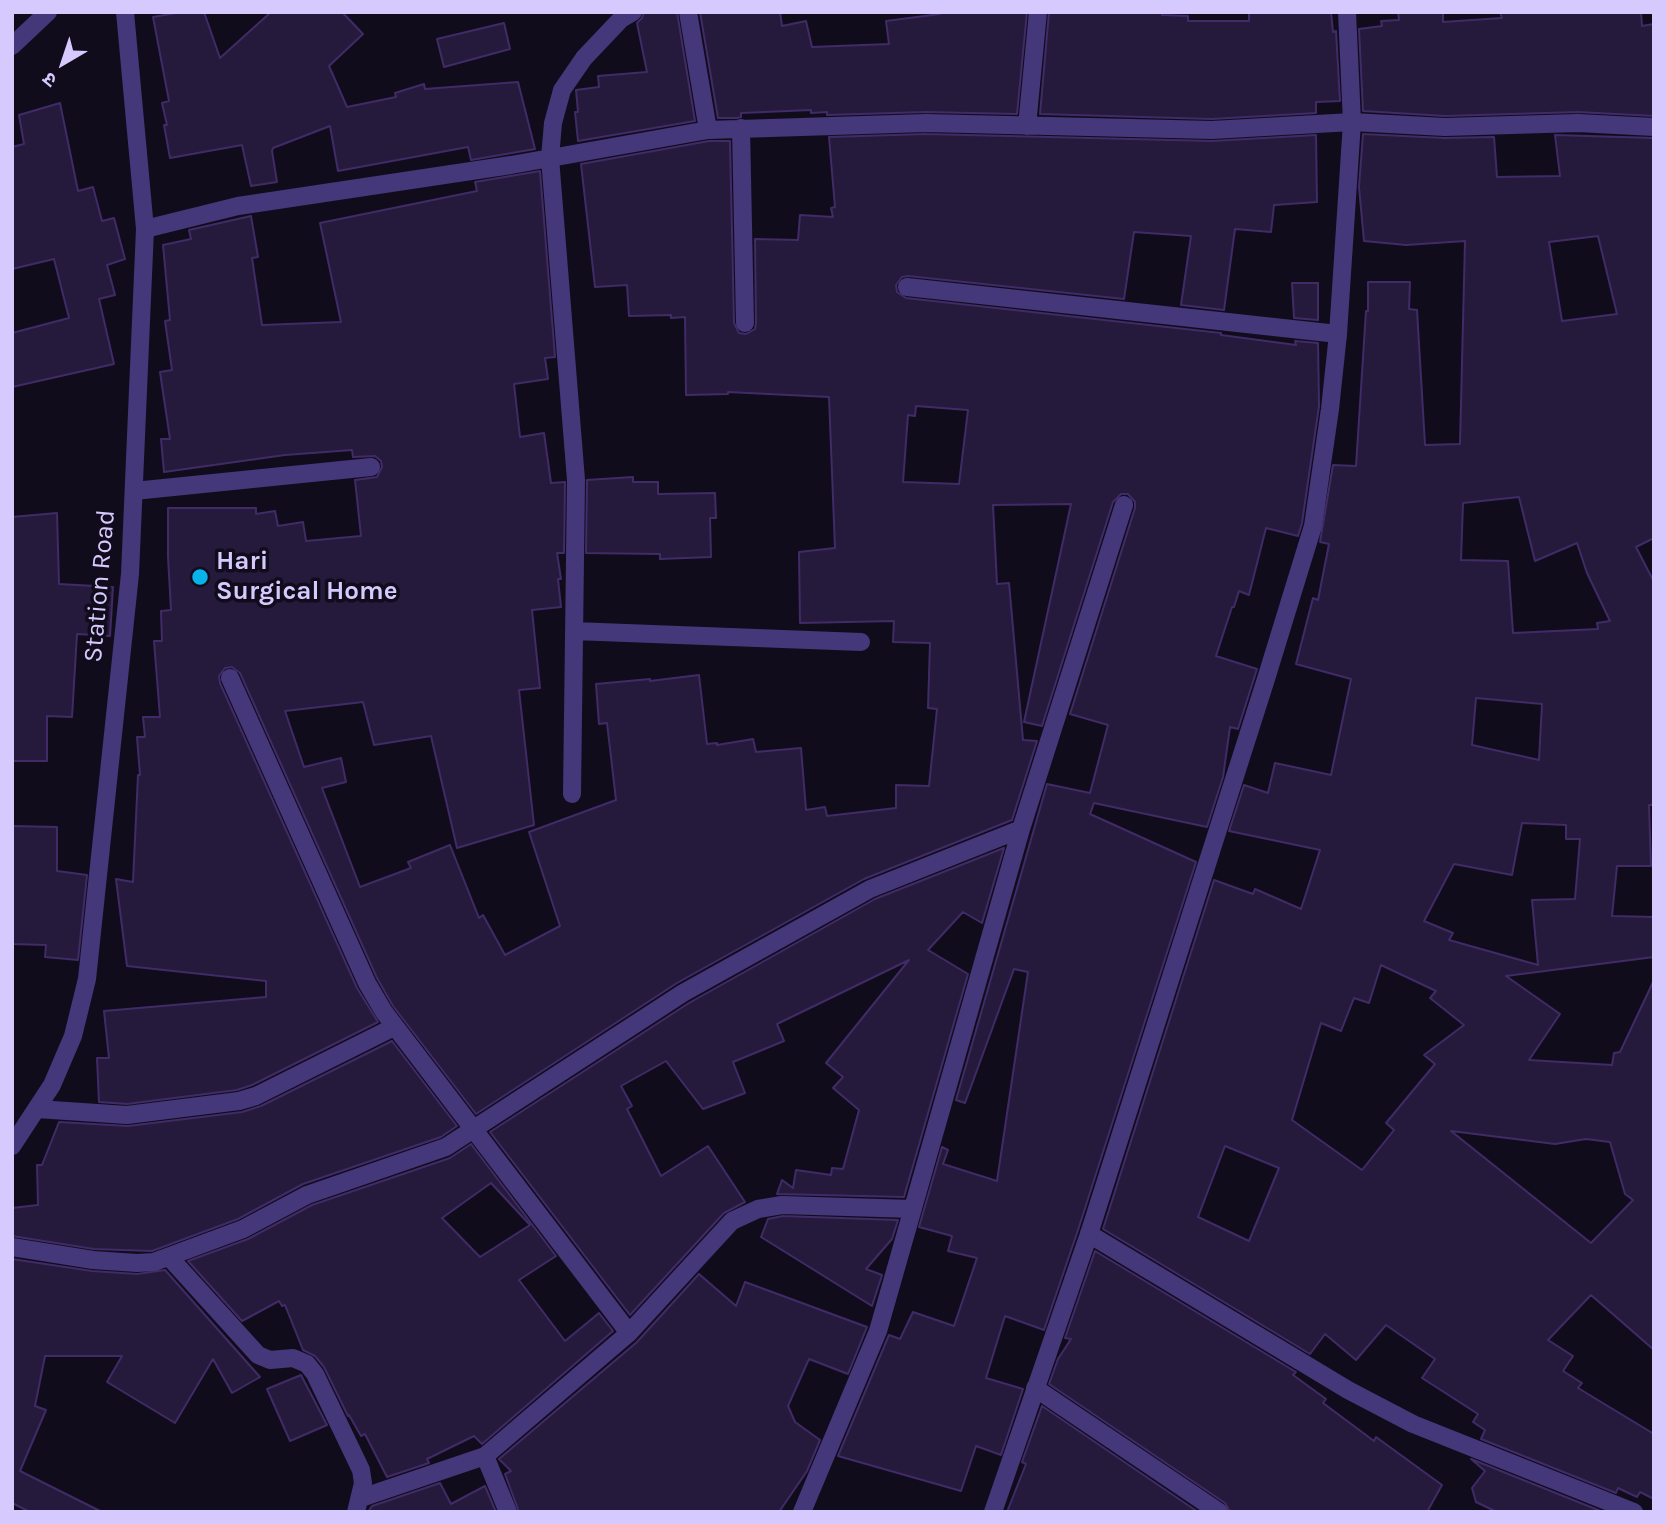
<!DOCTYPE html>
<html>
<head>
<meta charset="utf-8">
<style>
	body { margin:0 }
	#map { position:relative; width:1666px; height:1524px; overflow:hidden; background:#110c1c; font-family:Karla,"Noto Sans Devanagari",sans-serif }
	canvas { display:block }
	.frame { position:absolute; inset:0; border:14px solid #d6c9fd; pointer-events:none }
	.north { position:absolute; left:28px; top:28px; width:70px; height:70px; -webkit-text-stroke:5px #110c1c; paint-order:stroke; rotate:219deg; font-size:19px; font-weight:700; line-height:28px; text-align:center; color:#d6c9fd }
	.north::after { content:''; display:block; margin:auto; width:24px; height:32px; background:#d6c9fd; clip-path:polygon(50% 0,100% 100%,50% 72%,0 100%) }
</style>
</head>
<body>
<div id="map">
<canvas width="1666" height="1524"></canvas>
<div class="frame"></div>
<div class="north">उ</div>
</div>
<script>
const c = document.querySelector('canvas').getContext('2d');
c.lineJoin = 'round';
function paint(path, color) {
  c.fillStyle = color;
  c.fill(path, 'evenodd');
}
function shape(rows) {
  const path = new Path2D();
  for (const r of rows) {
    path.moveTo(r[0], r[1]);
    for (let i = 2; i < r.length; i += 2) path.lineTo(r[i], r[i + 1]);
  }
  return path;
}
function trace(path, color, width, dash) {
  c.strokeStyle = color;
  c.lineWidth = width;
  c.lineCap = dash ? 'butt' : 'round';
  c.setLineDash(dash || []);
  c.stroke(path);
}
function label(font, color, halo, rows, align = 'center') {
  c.font = font + ' Karla,sans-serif';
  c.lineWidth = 7;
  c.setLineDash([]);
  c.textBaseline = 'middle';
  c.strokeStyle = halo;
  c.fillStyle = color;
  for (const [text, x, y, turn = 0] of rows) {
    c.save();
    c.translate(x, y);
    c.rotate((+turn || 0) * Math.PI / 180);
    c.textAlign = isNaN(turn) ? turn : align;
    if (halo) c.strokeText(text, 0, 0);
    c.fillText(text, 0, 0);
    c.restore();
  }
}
const building = shape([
	[182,12,204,12,220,58,271,12,342,12,363,34,329,66,347,107,396,97,395,93,424,84,425,89,518,82,535,149,471,160,468,147,338,171,330,126,273,148,272,151,277,182,251,186,242,145,170,158,164,125,167,125,162,103,169,101,153,17,182,12],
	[644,12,677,12,695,121,578,141,575,112,578,112,576,90,599,87,598,76,647,72,637,23,642,18,644,12],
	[700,12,780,12,782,26,806,21,812,47,889,44,886,21,940,14,940,12,1027,12,1017,114,926,112,827,115,827,112,811,113,811,110,741,113,741,117,737,118,718,118,700,12],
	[1049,12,1162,12,1162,15,1188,16,1188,21,1249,21,1249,13,1331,12,1333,32,1336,31,1340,101,1316,102,1316,113,1212,119,1040,114,1049,12],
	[1398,12,1443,12,1443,22,1502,18,1500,12,1641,12,1642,26,1654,24,1654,116,1578,112,1445,116,1363,111,1359,29,1382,26,1381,21,1399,20,1398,12],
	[504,23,510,49,444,67,437,39,504,23],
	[60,103,78,191,93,187,102,221,114,218,125,259,107,265,115,295,99,299,114,364,12,387,12,333,69,318,54,259,12,269,12,147,24,144,19,115,60,103],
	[926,134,1212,141,1316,135,1317,202,1274,205,1271,232,1235,229,1224,310,1181,305,1191,236,1134,232,1124,299,908,276,902,277,896,285,897,292,906,298,1221,333,1221,335,1296,345,1295,341,1318,343,1319,406,1302,523,1298,536,1266,528,1249,595,1239,591,1234,607,1232,607,1216,656,1257,669,1238,729,1230,727,1223,777,1207,827,1094,803,1090,814,1196,862,1078,1230,1044,1330,1005,1316,986,1378,1023,1389,1001,1455,976,1446,961,1491,838,1456,889,1335,900,1339,913,1312,954,1326,977,1258,948,1251,952,1236,919,1227,942,1147,948,1150,943,1164,997,1181,1028,972,1014,969,965,1103,956,1100,1047,784,1090,793,1108,725,1070,714,1135,508,1135,502,1128,494,1121,494,1113,502,1042,726,1024,722,1071,504,993,505,997,584,1009,583,1023,740,1037,741,1012,820,864,879,677,983,476,1114,393,1006,377,978,240,673,232,667,225,668,219,676,220,683,357,988,378,1022,252,1085,237,1090,127,1104,99,1102,97,1058,109,1058,104,1011,266,997,266,981,127,966,116,879,133,882,138,775,140,775,137,737,145,737,143,717,160,717,154,641,162,641,161,611,171,610,168,557,168,508,256,508,256,514,275,511,278,526,303,522,306,541,361,536,355,480,377,477,382,467,381,461,375,456,353,457,352,450,285,455,164,472,161,439,170,439,160,372,172,370,165,321,170,320,163,245,191,239,189,230,251,216,258,257,252,258,262,325,341,322,320,223,477,191,475,182,540,171,555,357,545,358,548,379,514,384,520,437,544,433,551,483,565,482,564,553,557,553,561,579,558,579,561,607,532,610,540,688,519,690,534,825,457,848,431,736,374,745,363,702,285,711,304,767,341,758,346,782,322,788,360,887,411,868,408,862,450,845,479,918,483,915,505,955,560,926,529,832,616,800,607,723,599,724,596,684,650,679,650,681,699,675,707,744,717,743,717,745,753,739,756,752,801,748,806,810,825,807,827,816,896,808,896,785,929,786,937,709,928,708,930,643,893,642,894,621,800,623,799,552,835,548,829,397,728,392,728,394,686,395,685,317,671,318,671,315,629,316,627,285,595,287,581,164,709,141,730,141,734,323,739,333,746,334,755,329,756,323,755,239,798,240,800,215,833,217,831,208,835,207,829,137,926,134],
	[916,406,968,410,959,484,903,482,908,415,915,416,916,406],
	[1363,134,1444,138,1494,137,1497,177,1560,176,1555,135,1654,138,1654,538,1636,547,1654,582,1654,805,1649,805,1651,866,1617,866,1612,916,1654,917,1654,957,1506,976,1560,1014,1529,1060,1612,1065,1614,1053,1620,1052,1654,980,1654,1350,1591,1295,1548,1340,1573,1356,1563,1371,1582,1383,1578,1388,1654,1434,1654,1499,1640,1492,1637,1497,1618,1488,1616,1493,1481,1439,1485,1430,1473,1422,1478,1414,1422,1378,1435,1359,1386,1325,1356,1360,1325,1334,1310,1354,1103,1229,1214,880,1253,894,1255,889,1301,909,1320,850,1229,831,1244,785,1268,793,1275,763,1331,775,1351,679,1296,664,1313,598,1318,600,1329,544,1320,542,1333,465,1356,466,1366,311,1368,311,1368,282,1410,282,1409,309,1417,310,1425,445,1460,444,1465,241,1406,245,1364,241,1359,187,1363,134],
	[1598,236,1617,314,1562,321,1549,242,1598,236],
	[1519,497,1535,561,1577,543,1587,573,1610,621,1597,623,1598,629,1513,633,1508,561,1461,560,1463,503,1519,497],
	[1476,698,1542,704,1539,760,1472,745,1476,698],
	[1522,823,1566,825,1566,839,1580,839,1575,899,1532,900,1538,965,1449,940,1453,933,1424,921,1454,864,1512,875,1522,823],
	[1381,965,1436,991,1430,998,1464,1025,1424,1055,1435,1064,1386,1123,1394,1130,1362,1170,1292,1120,1321,1023,1341,1031,1354,998,1369,1003,1381,965],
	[1451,1131,1555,1144,1586,1139,1610,1142,1625,1194,1633,1200,1591,1243,1451,1131],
	[1225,1146,1279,1168,1249,1241,1198,1217,1225,1146],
	[1292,283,1318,283,1318,320,1294,318,1292,283],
	[633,477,633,482,658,482,658,494,715,493,716,518,710,518,711,557,660,559,660,554,586,553,587,480,633,477],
	[57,513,59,584,113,587,110,636,77,634,72,717,47,716,47,761,12,761,12,517,57,513],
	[12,826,57,827,57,871,87,875,78,960,45,957,46,945,12,944,12,826],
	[1004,848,982,923,963,912,928,950,968,974,904,1197,777,1194,782,1180,793,1188,796,1170,831,1175,832,1168,843,1169,859,1110,833,1088,843,1077,826,1063,909,960,777,1024,784,1041,733,1062,745,1093,703,1109,666,1061,621,1086,632,1106,627,1109,661,1176,708,1146,745,1202,724,1213,630,1315,490,1132,689,1003,875,899,1004,848],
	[392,1041,457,1126,441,1137,303,1184,238,1219,152,1251,94,1249,12,1236,12,1208,38,1205,37,1165,42,1165,59,1122,128,1126,242,1112,261,1106,392,1041],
	[471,1144,556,1256,519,1280,565,1341,599,1313,613,1331,482,1444,474,1436,427,1459,429,1463,387,1477,365,1434,361,1436,349,1415,348,1416,324,1367,315,1356,303,1350,285,1305,282,1306,279,1301,242,1321,188,1261,248,1239,312,1205,450,1158,471,1144],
	[491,1183,530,1225,480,1257,442,1218,491,1183],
	[783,1216,898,1220,892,1239,866,1269,882,1275,872,1306,761,1237,768,1219,783,1216],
	[1095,1251,1296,1372,1293,1375,1326,1399,1323,1403,1374,1441,1376,1437,1442,1485,1427,1512,1230,1512,1225,1503,1049,1384,1058,1359,1071,1339,1065,1338,1095,1251],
	[12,1259,92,1271,137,1274,165,1270,260,1377,232,1393,213,1359,175,1423,107,1382,122,1356,45,1356,35,1406,46,1410,20,1471,102,1512,30,1512,12,1503,12,1259],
	[699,1274,736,1306,745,1282,867,1327,848,1374,809,1359,788,1406,795,1422,820,1440,807,1471,779,1512,519,1512,505,1474,511,1471,499,1459,637,1342,699,1274],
	[301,1375,327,1425,290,1441,267,1389,301,1375],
	[1042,1406,1198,1512,1007,1512,1026,1464,1022,1462,1042,1406],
	[1471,1459,1603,1512,1497,1512,1476,1502,1472,1488,1485,1471,1471,1459],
	[440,1483,451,1504,485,1486,496,1512,368,1512,372,1506,440,1483]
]);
const minor = shape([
	[688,12,708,130],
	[12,46,48,12],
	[1027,126,1038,12],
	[741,128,745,323],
	[145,229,238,206,511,165,708,130,926,123,1212,130,1352,122,1445,127,1578,123,1654,127],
	[907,287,1338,334],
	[134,491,371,467],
	[574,631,861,642],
	[230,678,367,983,384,1012,629,1333],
	[572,794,576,480,550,158,553,123,562,90,584,58,621,19,633,12],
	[37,1109,127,1115,239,1101,256,1096,394,1027],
	[1089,1234,1348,1390,1413,1424,1634,1512],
	[12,1247,93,1260,137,1263,154,1262,243,1229,307,1195,446,1147,683,993,870,889,1021,829],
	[170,1258,258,1355,270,1360,293,1358,307,1364,315,1374,361,1470,363,1483,356,1512],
	[1035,1388,1219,1512],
	[485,1456,508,1512],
	[361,1498,485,1456,629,1333,732,1221,758,1209,782,1205,913,1209],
	[802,1512,878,1331,1021,829,1124,505]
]);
const tertiary = shape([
	[12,1146,52,1085,73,1036,87,979,130,574,145,229,125,12],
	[993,1512,1089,1234,1266,679,1313,526,1330,409,1338,334,1352,122,1347,12]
]);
const markers = [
	[200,577,9,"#08b2ea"]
];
const poiNames = [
	["Hari",216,562],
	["Surgical Home",216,592]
];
const streetNames = [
	["Station Road",100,586,-85]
];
paint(building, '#25193c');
trace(building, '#402b67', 2);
trace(minor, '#44387a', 18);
trace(tertiary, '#44387a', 18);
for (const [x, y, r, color] of markers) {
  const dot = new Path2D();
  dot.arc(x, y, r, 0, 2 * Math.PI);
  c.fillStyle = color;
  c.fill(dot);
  trace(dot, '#110c1c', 2.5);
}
label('bold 26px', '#d6c9fd', '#110c1c', poiNames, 'left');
label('26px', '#d6c9fd', '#110c1c', streetNames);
</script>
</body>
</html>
